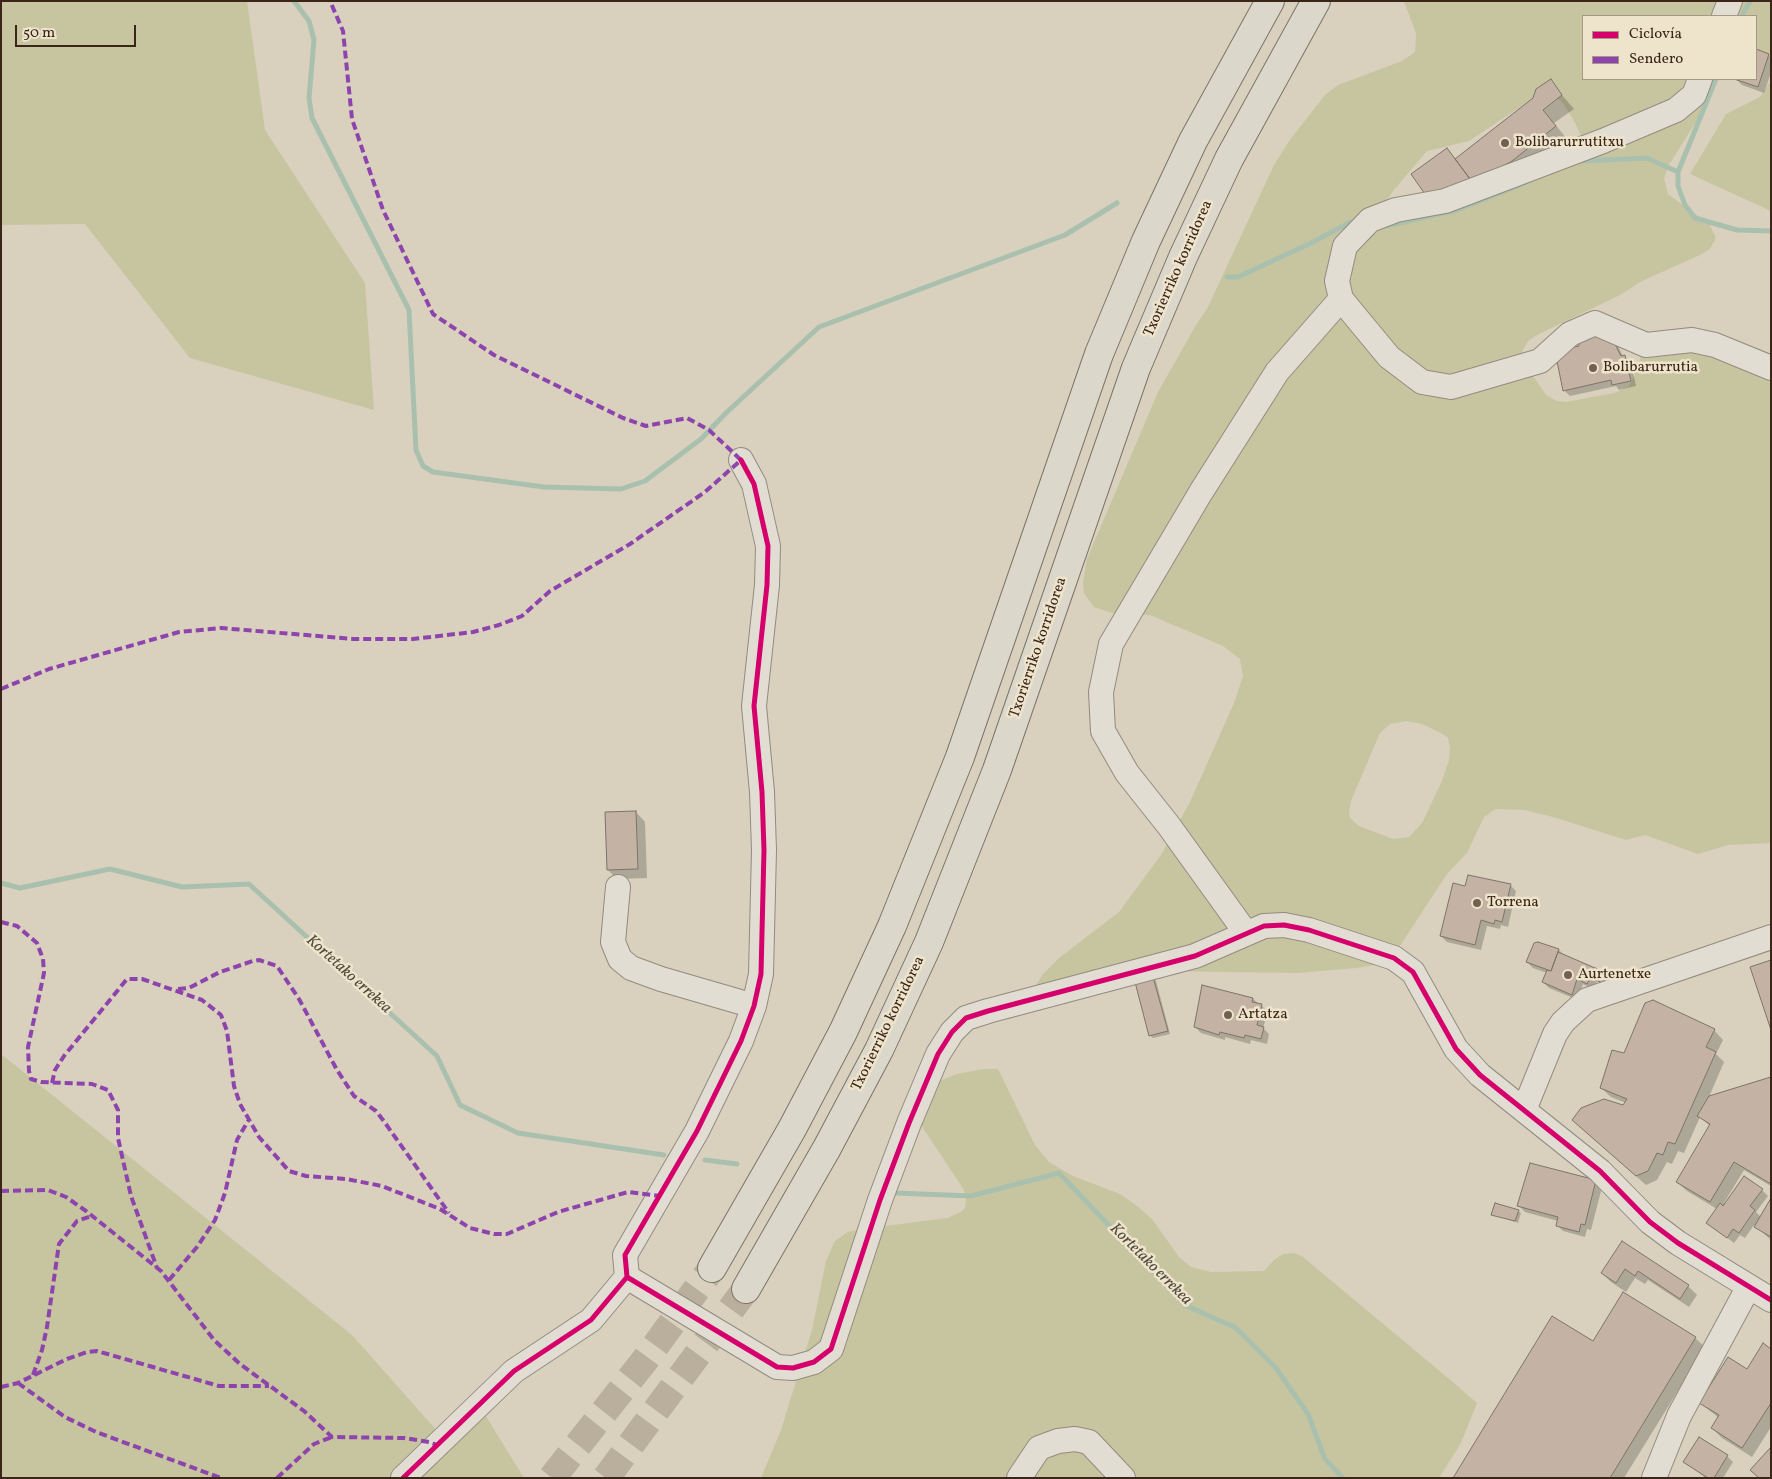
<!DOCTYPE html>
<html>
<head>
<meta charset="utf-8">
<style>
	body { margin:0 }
	#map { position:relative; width:1772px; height:1479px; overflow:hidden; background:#d9d1bd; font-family:Vollkorn,serif }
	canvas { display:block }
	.frame { position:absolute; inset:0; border:2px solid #3a2518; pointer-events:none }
	.legend { position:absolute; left:1582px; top:15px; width:175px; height:65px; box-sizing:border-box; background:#eee4cc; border:1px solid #a69884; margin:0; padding:6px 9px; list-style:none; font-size:15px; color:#3a2518 }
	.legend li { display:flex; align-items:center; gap:10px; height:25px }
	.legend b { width:25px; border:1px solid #a69884 }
	.scale { position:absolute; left:15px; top:25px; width:121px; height:22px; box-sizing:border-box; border:2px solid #3a2518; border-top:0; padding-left:6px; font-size:15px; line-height:18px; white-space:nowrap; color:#3a2518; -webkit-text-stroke:4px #eee4cc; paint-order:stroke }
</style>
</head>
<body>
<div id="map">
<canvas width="1772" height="1479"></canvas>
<div class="frame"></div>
<ul class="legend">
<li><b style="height:6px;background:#d6006c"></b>Ciclovía</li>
<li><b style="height:6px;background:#8e44ad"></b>Sendero</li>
</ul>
<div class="scale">50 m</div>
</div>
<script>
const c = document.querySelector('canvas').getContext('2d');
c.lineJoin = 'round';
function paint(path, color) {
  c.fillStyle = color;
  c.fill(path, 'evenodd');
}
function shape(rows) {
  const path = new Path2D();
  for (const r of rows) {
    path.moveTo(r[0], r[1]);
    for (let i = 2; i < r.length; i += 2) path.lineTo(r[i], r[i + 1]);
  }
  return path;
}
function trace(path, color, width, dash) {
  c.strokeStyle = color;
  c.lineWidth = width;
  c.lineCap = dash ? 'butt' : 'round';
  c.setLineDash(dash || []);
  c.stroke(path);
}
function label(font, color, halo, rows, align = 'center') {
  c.font = font + ' Vollkorn,serif';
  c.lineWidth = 5;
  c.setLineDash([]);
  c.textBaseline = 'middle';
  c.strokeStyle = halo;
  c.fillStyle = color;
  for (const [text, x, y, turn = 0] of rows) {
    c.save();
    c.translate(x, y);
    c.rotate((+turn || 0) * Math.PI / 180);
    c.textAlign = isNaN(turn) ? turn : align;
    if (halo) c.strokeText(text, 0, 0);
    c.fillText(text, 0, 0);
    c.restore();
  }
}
const green = shape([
	[1,1,247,1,265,130,365,283,374,410,190,358,85,224,1,225],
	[1404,1,1771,1,1771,57,1756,51,1756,16,1583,16,1583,79,1718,79,1697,120,1669,165,1664,178,1668,194,1710,225,1716,238,1710,249,1700,255,1642,281,1620,295,1537,335,1528,341,1522,352,1527,367,1546,395,1557,401,1566,402,1614,393,1628,387,1634,377,1649,332,1676,333,1771,367,1771,843,1728,845,1698,854,1645,835,1626,840,1553,817,1524,810,1496,809,1484,817,1467,853,1447,874,1396,952,1381,964,1357,968,1298,973,1153,971,1034,988,1043,974,1059,958,1119,912,1161,855,1190,802,1234,703,1243,676,1240,659,1223,646,1150,615,1112,613,1094,607,1084,593,1083,583,1087,559,1158,392,1196,325,1207,309,1274,165,1289,141,1325,95,1338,85,1402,61,1415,52,1416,34],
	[1554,95,1562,102,1573,119,1584,142,1387,210,1387,200,1393,191,1427,151,1469,141,1526,103],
	[1406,721,1422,724,1443,734,1448,738,1450,748,1449,760,1442,781,1422,823,1409,837,1393,839,1359,826,1350,818,1349,812,1351,801,1380,733,1390,724],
	[1771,80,1771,211,1690,174,1726,114,1760,97],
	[1,1054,352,1335,439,1433,479,1405,524,1478,1,1478],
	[983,1069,998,1069,1035,1145,1049,1162,1073,1176,1120,1194,1137,1206,1152,1219,1179,1257,1191,1267,1211,1272,1264,1271,1274,1260,1283,1254,1294,1253,1303,1257,1454,1383,1477,1403,1461,1443,1439,1478,761,1478,781,1430,812,1330,826,1261,835,1241,848,1232,862,1229,947,1218,961,1212,965,1208,966,1200,964,1190,919,1122,934,1083,957,1074]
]);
const shadow = shape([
	[1756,51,1771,57,1771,73,1764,93,1742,85,1736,79,1756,79],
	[1550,81,1574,109,1554,123,1567,139,1524,173,1456,160,1534,99],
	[1617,344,1623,356,1631,362,1636,386,1619,390,1616,386,1570,396,1564,390,1556,352],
	[636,812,645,822,647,878,617,879,608,870],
	[1510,885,1516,891,1508,927,1501,925,1500,929,1487,926,1481,950,1447,942,1441,936,1466,887],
	[1538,943,1559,950,1566,957,1607,975,1610,978,1606,985,1597,981,1593,989,1583,984,1578,1000,1549,988,1543,982,1547,973,1533,968,1527,962],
	[1153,978,1156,981,1170,1034,1153,1038,1150,1035],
	[1253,999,1268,1011,1263,1028,1269,1034,1267,1044,1251,1040,1250,1044,1225,1037,1225,1040,1201,1033,1195,1027],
	[1714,1030,1723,1040,1716,1054,1724,1062,1709,1097,1771,1078,1771,1186,1744,1170,1724,1203,1762,1190,1768,1196,1756,1212,1761,1217,1771,1200,1771,1240,1754,1225,1745,1238,1740,1235,1734,1243,1708,1223,1717,1209,1687,1191,1677,1182,1710,1126,1700,1117,1684,1153,1678,1151,1672,1164,1667,1162,1657,1180,1646,1185,1583,1129,1624,1107,1626,1103,1611,1097,1601,1088,1625,1055],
	[1596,1181,1602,1187,1591,1230,1587,1229,1585,1237,1563,1231,1557,1225,1558,1221,1525,1212,1519,1206],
	[1518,1211,1521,1213,1518,1223,1493,1214],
	[1622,1242,1688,1286,1697,1295,1689,1307,1648,1280,1645,1284,1635,1278,1626,1292,1611,1282,1602,1273],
	[1695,1338,1705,1347,1624,1478,1454,1478,1593,1343],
	[1771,1350,1771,1427,1752,1457,1722,1438,1712,1428,1719,1418,1700,1403,1747,1371],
	[1727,1456,1733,1462,1723,1478,1706,1478,1684,1462]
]);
const stream = shape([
	[294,1,309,21,314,40,309,98,312,118,409,310,416,450,423,466,433,472,544,487,621,489,645,481,701,439,726,413,819,327,1065,235,1117,203],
	[1742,16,1750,1],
	[1716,79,1678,172,1678,186,1685,205,1695,218,1737,230,1771,231],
	[1582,161,1647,158,1678,172],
	[1386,226,1457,210,1525,183],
	[1227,277,1238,277,1311,243,1351,222],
	[1,883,20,888,110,869,182,887,249,884,437,1056,460,1105,518,1133,664,1155],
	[705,1160,737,1164],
	[896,1193,971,1196,1059,1173,1185,1305,1236,1328,1276,1368,1308,1414,1325,1459,1343,1478]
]);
const building = shape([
	[1756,49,1769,54,1758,87,1734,79,1756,79,1756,49],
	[1551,79,1562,95,1543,110,1556,126,1512,161,1473,183,1455,159,1533,98,1536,89,1551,79],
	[1447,148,1473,183,1429,200,1411,174,1447,148],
	[1577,333,1611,336,1621,356,1625,355,1631,381,1612,385,1611,380,1563,391,1555,351,1579,346,1577,333],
	[636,811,638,869,607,870,605,812,636,811],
	[1468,875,1511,884,1502,922,1495,920,1494,924,1481,920,1475,945,1440,936,1453,883,1465,886,1468,875],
	[1538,942,1559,949,1551,971,1526,962,1534,943,1538,942],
	[1558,952,1595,968,1587,984,1577,979,1572,995,1542,982,1547,970,1551,971,1558,952],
	[1771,960,1771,1030,1750,967,1771,960],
	[1595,968,1608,974,1603,983,1590,978,1595,968],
	[1153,977,1168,1031,1149,1036,1135,982,1153,977],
	[1202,985,1253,998,1252,1002,1262,1004,1257,1025,1264,1027,1261,1039,1245,1035,1244,1038,1220,1032,1219,1035,1194,1027,1202,985],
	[1653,1000,1715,1029,1706,1047,1716,1052,1675,1144,1668,1142,1663,1155,1657,1153,1648,1171,1636,1176,1572,1120,1581,1108,1604,1099,1623,1105,1627,1099,1600,1088,1612,1050,1624,1053,1645,1003,1653,1000],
	[1771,1077,1771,1184,1734,1162,1710,1202,1676,1182,1710,1124,1697,1116,1709,1096,1771,1077],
	[1530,1163,1596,1180,1585,1225,1581,1224,1579,1232,1556,1226,1558,1217,1517,1206,1530,1163],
	[1744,1176,1763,1189,1750,1206,1755,1210,1739,1233,1733,1229,1727,1238,1706,1223,1720,1203,1723,1206,1744,1176],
	[1771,1198,1771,1237,1754,1227,1771,1198],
	[1495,1203,1519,1210,1515,1221,1491,1215,1495,1203],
	[1622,1241,1689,1285,1680,1299,1638,1271,1635,1276,1625,1269,1616,1283,1601,1273,1622,1241],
	[1623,1292,1696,1337,1610,1478,1453,1478,1552,1316,1593,1341,1623,1292],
	[1763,1343,1771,1349,1771,1403,1742,1448,1711,1428,1719,1415,1699,1403,1728,1357,1747,1369,1763,1343],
	[1699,1437,1728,1455,1714,1478,1708,1478,1683,1462,1699,1437],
	[1771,1447,1771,1478,1759,1478,1750,1470,1771,1447]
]);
const highwayTunnel = shape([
	[552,1478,645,1360,712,1268],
	[606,1478,746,1289]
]);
const minor = shape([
	[1724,16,1730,1],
	[1700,79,1694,95,1676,110,1603,141,1445,201,1396,210,1370,220,1345,246,1337,281,1341,299,1389,357,1422,382,1451,387,1540,361,1570,334,1595,323,1646,345,1692,340,1715,345,1771,368],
	[618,887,613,942,620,959,631,968,661,979,754,1006],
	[1246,933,1169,826,1127,773,1103,731,1101,692,1111,644,1201,492,1277,372,1341,299],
	[1524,1110,1555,1034,1563,1022,1587,1000,1771,937],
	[627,1277,777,1367,793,1368,814,1362,831,1349,880,1200,909,1123,938,1054,952,1032,966,1018,988,1011,1195,956,1264,926,1284,925,1309,930,1394,958,1413,972,1456,1049,1480,1075,1600,1171,1650,1222,1678,1243,1771,1300],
	[403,1478,514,1371,591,1320,627,1277,625,1255,697,1131,741,1041,754,1006,761,974,764,850,762,792,754,706,767,585,768,546,754,484,741,460],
	[1019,1478,1039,1448,1058,1441,1075,1439,1089,1442,1123,1478],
	[1654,1478,1679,1416,1748,1288]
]);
const highway = shape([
	[712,1268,792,1129,843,1032,892,926,960,757,1099,354,1146,241,1193,141,1270,1],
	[746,1289,827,1148,879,1050,929,942,997,770,1136,368,1183,257,1229,159,1316,1]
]);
const quiet = shape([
	[1,689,49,669,179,632,221,628,353,639,413,639,473,632,499,625,522,616,550,591,630,544,705,492,741,460,709,430,687,418,646,426,623,418,494,355,433,314,383,210,352,119,343,31,330,1],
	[1,922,17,926,37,943,43,959,44,973,28,1047,29,1071,31,1079,41,1082,92,1084,108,1090,118,1110,118,1138,131,1196,157,1268],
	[178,989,189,988,220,972,253,961,259,960,277,966,299,999,337,1070,354,1096,376,1111,383,1120,449,1213],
	[52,1083,55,1070,64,1056,127,979,142,979,202,1000,221,1015,227,1031,234,1086,240,1104,259,1137,289,1171,306,1176,346,1179,382,1186,440,1209,470,1228,494,1234,507,1234,558,1212,628,1192,661,1196],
	[1,1191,48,1190,66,1197,86,1211,161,1271,214,1340,240,1364,304,1411,332,1437,404,1438,429,1442,437,1445],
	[169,1280,197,1247,215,1220,225,1193,237,1140,248,1121],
	[33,1375,42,1350,47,1327,59,1244,77,1221,92,1216],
	[18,1383,65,1417,96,1432,221,1478],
	[1,1387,18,1383,67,1359,87,1352,97,1351,219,1386,269,1386],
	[277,1478,314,1444,332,1437]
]);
const cycleway = shape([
	[627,1277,777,1367,793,1368,814,1362,831,1349,880,1200,909,1123,938,1054,952,1032,966,1018,988,1011,1195,956,1264,926,1284,925,1309,930,1394,958,1413,972,1456,1049,1480,1075,1600,1171,1650,1222,1678,1243,1771,1300],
	[403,1478,514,1371,591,1320,627,1277,625,1255,697,1131,741,1041,754,1006,761,974,764,850,762,792,754,706,767,585,768,546,754,484,741,460]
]);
const markers = [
	[1505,143,5,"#726152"],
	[1593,368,5,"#726152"],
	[1477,903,5,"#726152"],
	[1568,975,5,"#726152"],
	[1228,1015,5,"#726152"]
];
const poiNames = [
	["Bolibarurrutitxu",1515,143],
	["Bolibarurrutia",1603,368],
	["Torrena",1487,903],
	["Aurtenetxe",1578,975],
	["Artatza",1238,1015]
];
const streetNames = [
	["Txorierriko korridorea",1179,269,-66],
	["Txorierriko korridorea",1039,648,-71],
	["Txorierriko korridorea",889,1024,-64]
];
const waterNames = [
	["Kortetako errekea",348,975,42],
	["Kortetako errekea",1150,1265,45]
];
paint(green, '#c7c5a0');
paint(shadow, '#0003');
trace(stream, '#aac0ae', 5);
paint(building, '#c4b3a4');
trace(building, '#7c7468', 1);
trace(highwayTunnel, '#b9af9c', 28, [28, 14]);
trace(minor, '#928b7e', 26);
trace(highway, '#7c7468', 30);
trace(minor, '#e2ddd3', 24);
trace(highway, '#dcd7cb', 28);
trace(quiet, '#8e44ad', 4, [8, 4]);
trace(cycleway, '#d6006c', 5);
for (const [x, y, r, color] of markers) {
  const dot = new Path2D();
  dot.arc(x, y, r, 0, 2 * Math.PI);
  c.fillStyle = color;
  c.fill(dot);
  trace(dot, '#eee4cc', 2);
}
label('15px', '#3a2518', '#eee4cc', poiNames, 'left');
label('15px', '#3a2518', '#eee4cc', streetNames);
label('italic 16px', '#514a3c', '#eee4cc', waterNames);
</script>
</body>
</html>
